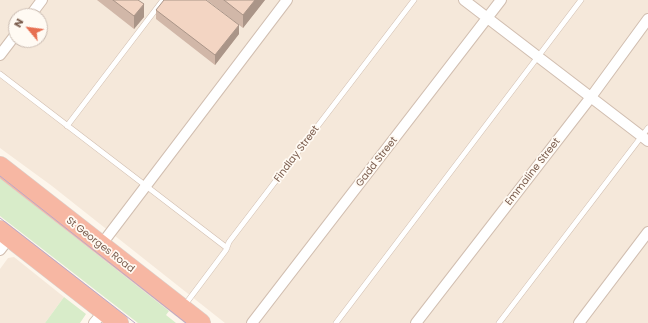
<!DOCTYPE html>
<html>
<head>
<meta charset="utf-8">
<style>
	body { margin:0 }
	#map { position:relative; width:648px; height:323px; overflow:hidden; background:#fdf6ec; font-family:Poppins,sans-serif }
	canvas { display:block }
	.north { position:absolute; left:8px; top:8px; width:40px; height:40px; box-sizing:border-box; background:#fffaf3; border:1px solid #cabbb1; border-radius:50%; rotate:299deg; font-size:11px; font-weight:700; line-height:16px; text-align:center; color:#7a5c4d }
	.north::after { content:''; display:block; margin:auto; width:14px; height:18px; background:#e76f51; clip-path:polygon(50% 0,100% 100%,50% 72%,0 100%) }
</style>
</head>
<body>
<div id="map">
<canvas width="648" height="323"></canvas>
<div class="north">N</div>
</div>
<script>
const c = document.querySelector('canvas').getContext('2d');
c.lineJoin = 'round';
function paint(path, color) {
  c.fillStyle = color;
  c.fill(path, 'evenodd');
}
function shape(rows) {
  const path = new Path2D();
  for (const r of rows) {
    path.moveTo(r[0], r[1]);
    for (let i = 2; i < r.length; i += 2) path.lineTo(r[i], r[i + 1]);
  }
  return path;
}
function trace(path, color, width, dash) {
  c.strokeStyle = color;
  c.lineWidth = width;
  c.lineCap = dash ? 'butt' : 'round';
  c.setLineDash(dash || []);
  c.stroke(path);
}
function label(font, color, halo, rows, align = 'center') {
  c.font = font + ' Poppins,sans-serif';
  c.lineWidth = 3.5;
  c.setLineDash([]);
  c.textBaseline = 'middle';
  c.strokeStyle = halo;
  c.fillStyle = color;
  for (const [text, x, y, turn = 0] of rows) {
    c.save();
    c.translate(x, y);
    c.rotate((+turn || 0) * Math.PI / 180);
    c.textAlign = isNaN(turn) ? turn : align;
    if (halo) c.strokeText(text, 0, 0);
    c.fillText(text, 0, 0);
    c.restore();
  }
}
const residential = shape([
	[0,0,648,0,648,323,225,323,52,186,0,148],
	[16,16,40,16,40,40,16,40],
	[14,257,64,297,45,323,0,323,0,269,8,258]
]);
const green = shape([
	[0,178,169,311,166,315,176,323,138,323,0,216],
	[64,297,86,314,80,323,45,323]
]);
const lane = shape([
	[0,74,227,248],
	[67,126,163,0],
	[184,306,226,250,229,242,414,0],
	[336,323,581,0],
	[499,323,648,128]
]);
const street = shape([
	[464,0,648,141],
	[30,16,42,0],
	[0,55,16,34],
	[101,245,287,0],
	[0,250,10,237],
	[94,323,104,311],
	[252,323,501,0],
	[416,323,591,97,648,19],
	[579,323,648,232]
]);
const highway = shape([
	[0,166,201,323],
	[0,230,119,323]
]);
const tram = shape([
	[0,176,186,323],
	[0,218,135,323]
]);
const wall = shape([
	[97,0,138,0,144,17,134,29],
	[207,0,265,0,243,28],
	[156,10,239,34,215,65,156,19]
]);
const shadedWall = shape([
	[255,0,265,0,243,28,243,15],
	[144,4,144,17,134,29,134,16],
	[239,25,239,34,215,65,215,55]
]);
const building = shape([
	[113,0,138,0,144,4,134,16,113,0],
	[164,0,206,0,239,25,215,55,156,10,164,0],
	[224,0,255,0,243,15,224,0]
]);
const streetNames = [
	["Findlay Street",297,154,-53],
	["Gadd Street",377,162,-52],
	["Emmaline Street",533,172,-52],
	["St Georges Road",100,245,38]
];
paint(residential, '#f5e8da');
paint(green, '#d8ecc9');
trace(lane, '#d1beb0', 6);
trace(street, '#d1beb0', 12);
trace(highway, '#dad1cd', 20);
trace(lane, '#fff', 5);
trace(street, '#fff', 10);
trace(highway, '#f7b7a3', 19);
trace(tram, '#b9a8c9', 1);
paint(wall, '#d1b7a8');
paint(shadedWall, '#aa9588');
paint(building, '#f3d5c3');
trace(building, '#aa9588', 1);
label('10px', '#7a5c4d', '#fffaf3', streetNames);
</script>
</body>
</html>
